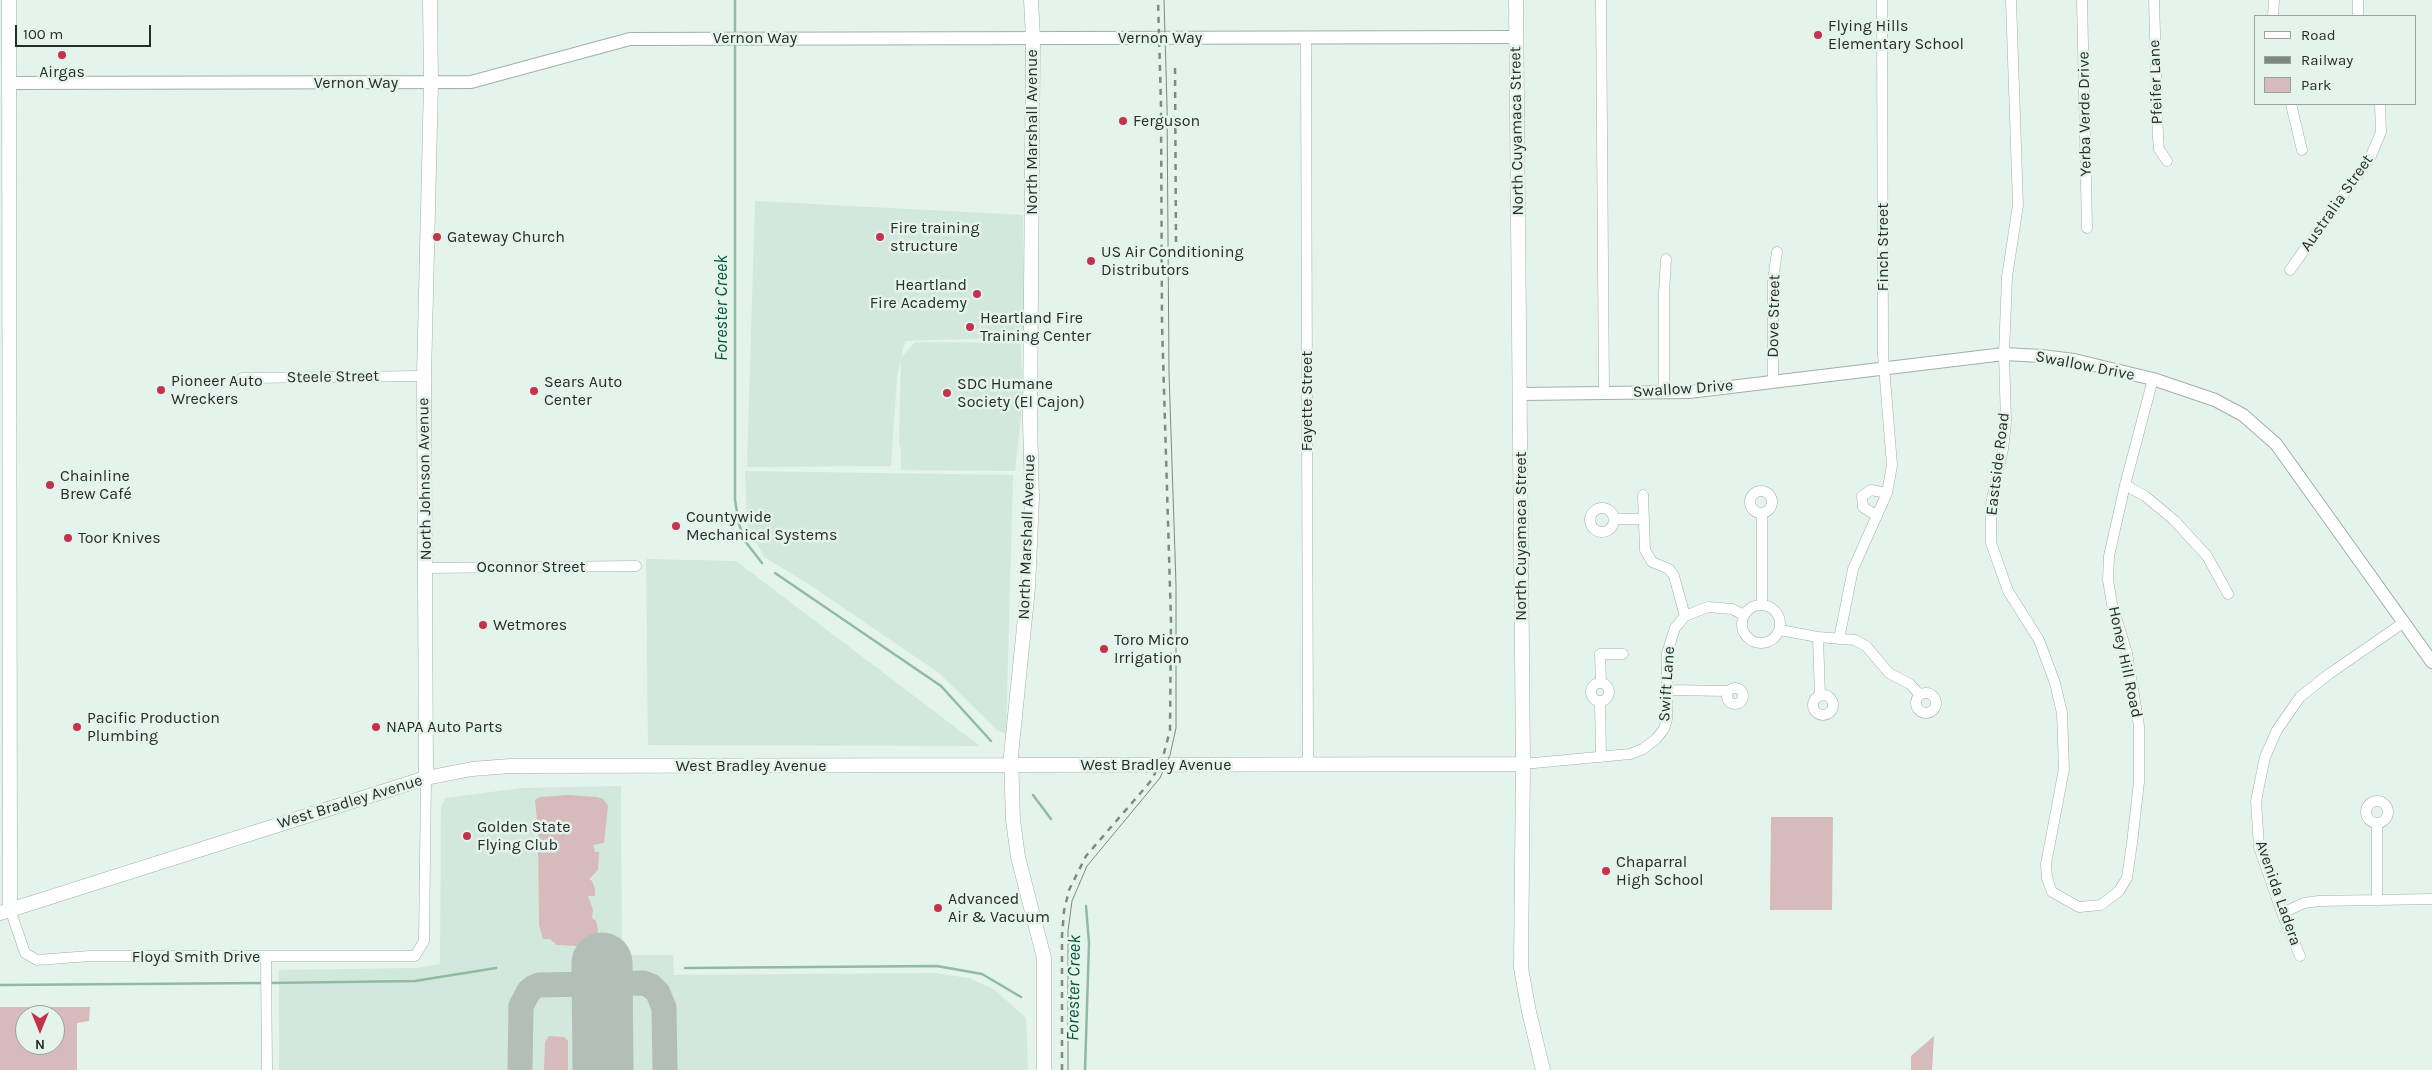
<!DOCTYPE html>
<html>
<head>
<meta charset="utf-8">
<style>
	body { margin:0 }
	#map { position:relative; width:2432px; height:1070px; overflow:hidden; background:#e4f3eb; font-family:Karla,sans-serif }
	canvas { display:block }
	.legend { position:absolute; left:2254px; top:15px; width:162px; height:90px; box-sizing:border-box; background:#e4f3eb; border:1px solid #98a39d; margin:0; padding:6px 9px; list-style:none; font-size:15px; color:#272c29 }
	.legend li { display:flex; align-items:center; gap:10px; height:25px }
	.legend b { width:25px; border:1px solid #98a39d }
	.north { position:absolute; left:15px; top:1005px; width:50px; height:50px; box-sizing:border-box; background:#e4f3eb; border:1px solid #98a39d; border-radius:50%; rotate:180deg; font-size:14px; font-weight:700; line-height:20px; text-align:center; color:#272c29 }
	.north::after { content:''; display:block; margin:auto; width:18px; height:22px; background:#c3334d; clip-path:polygon(50% 0,100% 100%,50% 72%,0 100%) }
	.scale { position:absolute; left:15px; top:25px; width:136px; height:22px; box-sizing:border-box; border:2px solid #272c29; border-top:0; padding-left:6px; font-size:15px; line-height:18px; white-space:nowrap; color:#272c29; -webkit-text-stroke:4px #e4f3eb; paint-order:stroke }
</style>
</head>
<body>
<div id="map">
<canvas width="2432" height="1070"></canvas>
<ul class="legend">
<li><b style="height:6px;background:#fff"></b>Road</li>
<li><b style="height:6px;background:#7f8983"></b>Railway</li>
<li><b style="height:14px;background:#d7babb"></b>Park</li>
</ul>
<div class="north">N</div>
<div class="scale">100 m</div>
</div>
<script>
const c = document.querySelector('canvas').getContext('2d');
c.lineJoin = 'round';
function paint(path, color) {
  c.fillStyle = color;
  c.fill(path, 'evenodd');
}
function shape(rows) {
  const path = new Path2D();
  for (const r of rows) {
    if (r.length === 3) {
      path.moveTo(r[0] + r[2], r[1]);
      path.arc(r[0], r[1], r[2], 0, 2 * Math.PI);
      continue;
    }
    path.moveTo(r[0], r[1]);
    for (let i = 2; i < r.length; i += 2) path.lineTo(r[i], r[i + 1]);
  }
  return path;
}
function trace(path, color, width, dash) {
  c.strokeStyle = color;
  c.lineWidth = width;
  c.lineCap = dash ? 'butt' : 'round';
  c.setLineDash(dash || []);
  c.stroke(path);
}
function label(font, color, halo, rows, align = 'center') {
  c.font = font + ' Karla,sans-serif';
  c.lineWidth = 5;
  c.setLineDash([]);
  c.textBaseline = 'middle';
  c.strokeStyle = halo;
  c.fillStyle = color;
  for (const [text, x, y, turn = 0] of rows) {
    c.save();
    c.translate(x, y);
    c.rotate((+turn || 0) * Math.PI / 180);
    c.textAlign = isNaN(turn) ? turn : align;
    if (halo) c.strokeText(text, 0, 0);
    c.fillText(text, 0, 0);
    c.restore();
  }
}
const built = shape([
	[755,201,1023,215,1024,337,905,341,901,358,915,342,1021,343,1023,399,1015,471,901,470,901,449,899,445,901,359,897,377,891,466,747,467],
	[745,471,1013,475,1006,734,997,730,939,673,804,581,764,557,747,524],
	[646,559,736,561,980,746,648,745],
	[621,786,622,955,673,955,674,975,934,973,969,978,995,990,1026,1018,1028,1070,279,1070,279,970,415,968,440,964,441,807,445,798,522,788]
]);
const green = shape([
	[569,795,596,797,603,799,608,806,604,843,593,845,595,852,599,852,598,870,589,879,592,881,595,889,595,896,588,896,593,910,592,918,596,921,598,929,596,947,557,945,550,939,543,939,539,925,538,830,535,800,540,797],
	[1771,817,1833,817,1832,910,1770,910],
	[0,1007,90,1007,89,1021,77,1023,77,1070,0,1070],
	[25,1015,55,1015,55,1045,25,1045],
	[549,1036,564,1037,568,1041,568,1070,544,1070,545,1042],
	[1934,1036,1932,1070,1911,1070,1911,1056]
]);
const stream = shape([
	[735,0,735,31],
	[735,46,735,500,739,524,745,541,762,563],
	[775,573,941,686,991,741],
	[1033,795,1051,819],
	[685,968,937,966,982,974,1021,997],
	[269,983,415,981,496,968],
	[0,985,263,983],
	[1085,1070,1089,943,1086,906]
]);
const taxiway = shape([
	[520,1070,521,1006,529,991,534,987,539,985,643,983,651,986,658,993,664,1008,665,1070]
]);
const runway = shape([
	[602,963,603,1070]
]);
const minor = shape([
	[1601,0,1604,394],
	[2011,0,2018,205,2007,277,2004,354,2006,422,2003,449,1991,504,1991,543,2008,591,2039,640,2055,683,2062,713,2064,769,2046,864,2047,878,2052,892,2079,907,2101,905,2119,891,2127,878,2132,843,2139,782,2139,726,2127,653,2112,604,2108,580,2109,556,2125,485,2153,379],
	[2082,0,2087,228],
	[2154,0,2158,137,2159,149,2167,161],
	[2273,16,2274,0],
	[2358,16,2358,0],
	[1306,37,1308,765],
	[2291,104,2302,150],
	[2290,270,2370,158,2381,132,2380,104],
	[242,378,424,376],
	[1773,381,1773,280,1777,252],
	[1664,393,1664,293,1666,259],
	[2125,485,2145,496,2174,520,2207,556,2228,594],
	[1761,502,11],
	[1643,495,1645,550,1652,562,1669,569,1674,576,1685,616],
	[1602,520,12],
	[1877,516,1863,507,1862,496,1871,490,1887,493],
	[1614,519,1643,519],
	[426,568,636,566],
	[1761,624,19],
	[1762,605,1762,513],
	[1780,630,1818,637,1855,640,1866,646,1889,673,1910,684,1920,695],
	[1818,637,1820,696],
	[1839,639,1853,569,1887,493,1892,465,1883,354,1882,0],
	[1600,692,9],
	[1601,683,1600,654,1623,654],
	[1735,696,8],
	[1668,690,1728,691],
	[1926,703,10],
	[1823,705,10],
	[1600,701,1601,757],
	[1523,764,1630,754,1643,749,1656,739,1664,729,1667,719,1667,653,1675,628,1685,616,1708,607,1732,609,1744,615],
	[2377,812,11],
	[2377,899,2377,823],
	[10,909,25,953,37,960,90,956,415,956,424,941,426,778],
	[2282,913,2304,903,2319,901,2432,899],
	[2300,956,2282,913,2259,847,2256,801,2265,757,2277,730,2300,697,2329,674,2403,623],
	[266,958,267,1070]
]);
const tertiary = shape([
	[9,83,471,82,630,39,1516,37],
	[1520,394,1689,392,2004,354,2042,356,2074,360,2153,379,2215,400,2243,415,2276,444,2432,662]
]);
const secondary = shape([
	[9,0,10,909],
	[1031,0,1033,38,1030,420,1032,498,1028,588,1011,755,1013,820,1018,857,1044,958,1044,1070],
	[1516,0,1523,764,1521,968,1529,1012,1543,1070],
	[426,778,424,376,431,83,430,0],
	[0,913,426,778,472,769,510,766,1523,764]
]);
const tram = shape([
	[1068,1070,1068,931,1072,901,1087,866,1160,778,1170,755,1176,728,1176,585,1169,372,1167,105,1164,0]
]);
const rail = shape([
	[1175,68,1176,242],
	[1062,1070,1062,936,1064,911,1069,890,1086,856,1150,782,1162,761,1170,730,1171,621,1162,324,1161,105,1158,0]
]);
const markers = [
	[1818,35,5,"#c3334d"],
	[62,55,5,"#c3334d"],
	[1123,121,5,"#c3334d"],
	[437,237,5,"#c3334d"],
	[880,237,5,"#c3334d"],
	[1091,261,5,"#c3334d"],
	[977,294,5,"#c3334d"],
	[970,327,5,"#c3334d"],
	[161,390,5,"#c3334d"],
	[534,391,5,"#c3334d"],
	[947,393,5,"#c3334d"],
	[50,485,5,"#c3334d"],
	[676,526,5,"#c3334d"],
	[68,538,5,"#c3334d"],
	[483,625,5,"#c3334d"],
	[1104,649,5,"#c3334d"],
	[77,727,5,"#c3334d"],
	[376,727,5,"#c3334d"],
	[467,836,5,"#c3334d"],
	[1606,871,5,"#c3334d"],
	[938,908,5,"#c3334d"]
];
const poiNames = [
	["Flying Hills",1828,26],
	["Elementary School",1828,44],
	["Airgas",62,72,"center"],
	["Ferguson",1133,121],
	["Fire training",890,228],
	["structure",890,246],
	["Gateway Church",447,237],
	["US Air Conditioning",1101,252],
	["Distributors",1101,270],
	["Heartland",967,285,"right"],
	["Fire Academy",967,303,"right"],
	["Heartland Fire",980,318],
	["Training Center",980,336],
	["Pioneer Auto",171,381],
	["Wreckers",171,399],
	["Sears Auto",544,382],
	["Center",544,400],
	["SDC Humane",957,384],
	["Society (El Cajon)",957,402],
	["Chainline",60,476],
	["Brew Café",60,494],
	["Countywide",686,517],
	["Mechanical Systems",686,535],
	["Toor Knives",78,538],
	["Wetmores",493,625],
	["Toro Micro",1114,640],
	["Irrigation",1114,658],
	["Pacific Production",87,718],
	["Plumbing",87,736],
	["NAPA Auto Parts",386,727],
	["Golden State",477,827],
	["Flying Club",477,845],
	["Chaparral",1616,862],
	["High School",1616,880],
	["Advanced",948,899],
	["Air & Vacuum",948,917]
];
const streetNames = [
	["Vernon Way",755,38],
	["Vernon Way",1160,38],
	["Pfeifer Lane",2156,82,-92],
	["Vernon Way",356,83],
	["Yerba Verde Drive",2085,114,-91],
	["North Cuyamaca Street",1517,131,-91],
	["North Marshall Avenue",1032,132,-90],
	["Australia Street",2337,203,-55],
	["Finch Street",1883,247,-90],
	["Dove Street",1774,316,-89],
	["Swallow Drive",2085,366,11],
	["Steele Street",333,377,-1],
	["Swallow Drive",1683,389,-4],
	["Fayette Street",1307,401,-90],
	["Eastside Road",1998,464,-83],
	["North Johnson Avenue",425,479,-91],
	["North Cuyamaca Street",1521,536,-90],
	["North Marshall Avenue",1027,537,-88],
	["Oconnor Street",531,567],
	["Honey Hill Road",2125,662,78],
	["Swift Lane",1667,684,-86],
	["West Bradley Avenue",1156,765],
	["West Bradley Avenue",751,766],
	["West Bradley Avenue",350,802,-17],
	["Avenida Ladera",2278,893,71],
	["Floyd Smith Drive",196,957]
];
const waterNames = [
	["Forester Creek",722,308,-90],
	["Forester Creek",1074,988,-89]
];
paint(built, '#d2e8dd');
paint(green, '#d7babb');
trace(stream, '#8fbba6', 2.5);
trace(taxiway, '#b2beb7', 25);
trace(runway, '#b2beb7', 61);
trace(minor, '#a1afa8', 11);
trace(tertiary, '#a1afa8', 14);
trace(secondary, '#a1afa8', 15);
trace(minor, '#fff', 10);
trace(tertiary, '#fff', 12);
trace(secondary, '#fff', 14);
trace(tram, '#7f8983', 1);
trace(rail, '#7f8983', 2.5, [6, 6]);
for (const [x, y, r, color] of markers) {
  const dot = new Path2D();
  dot.arc(x, y, r, 0, 2 * Math.PI);
  c.fillStyle = color;
  c.fill(dot);
  trace(dot, '#e4f3eb', 2);
}
label('16px', '#272c29', '#e4f3eb', poiNames, 'left');
label('16px', '#272c29', '#e4f3eb', streetNames);
label('italic 18px', '#00563c', '#e4f3eb', waterNames);
</script>
</body>
</html>
